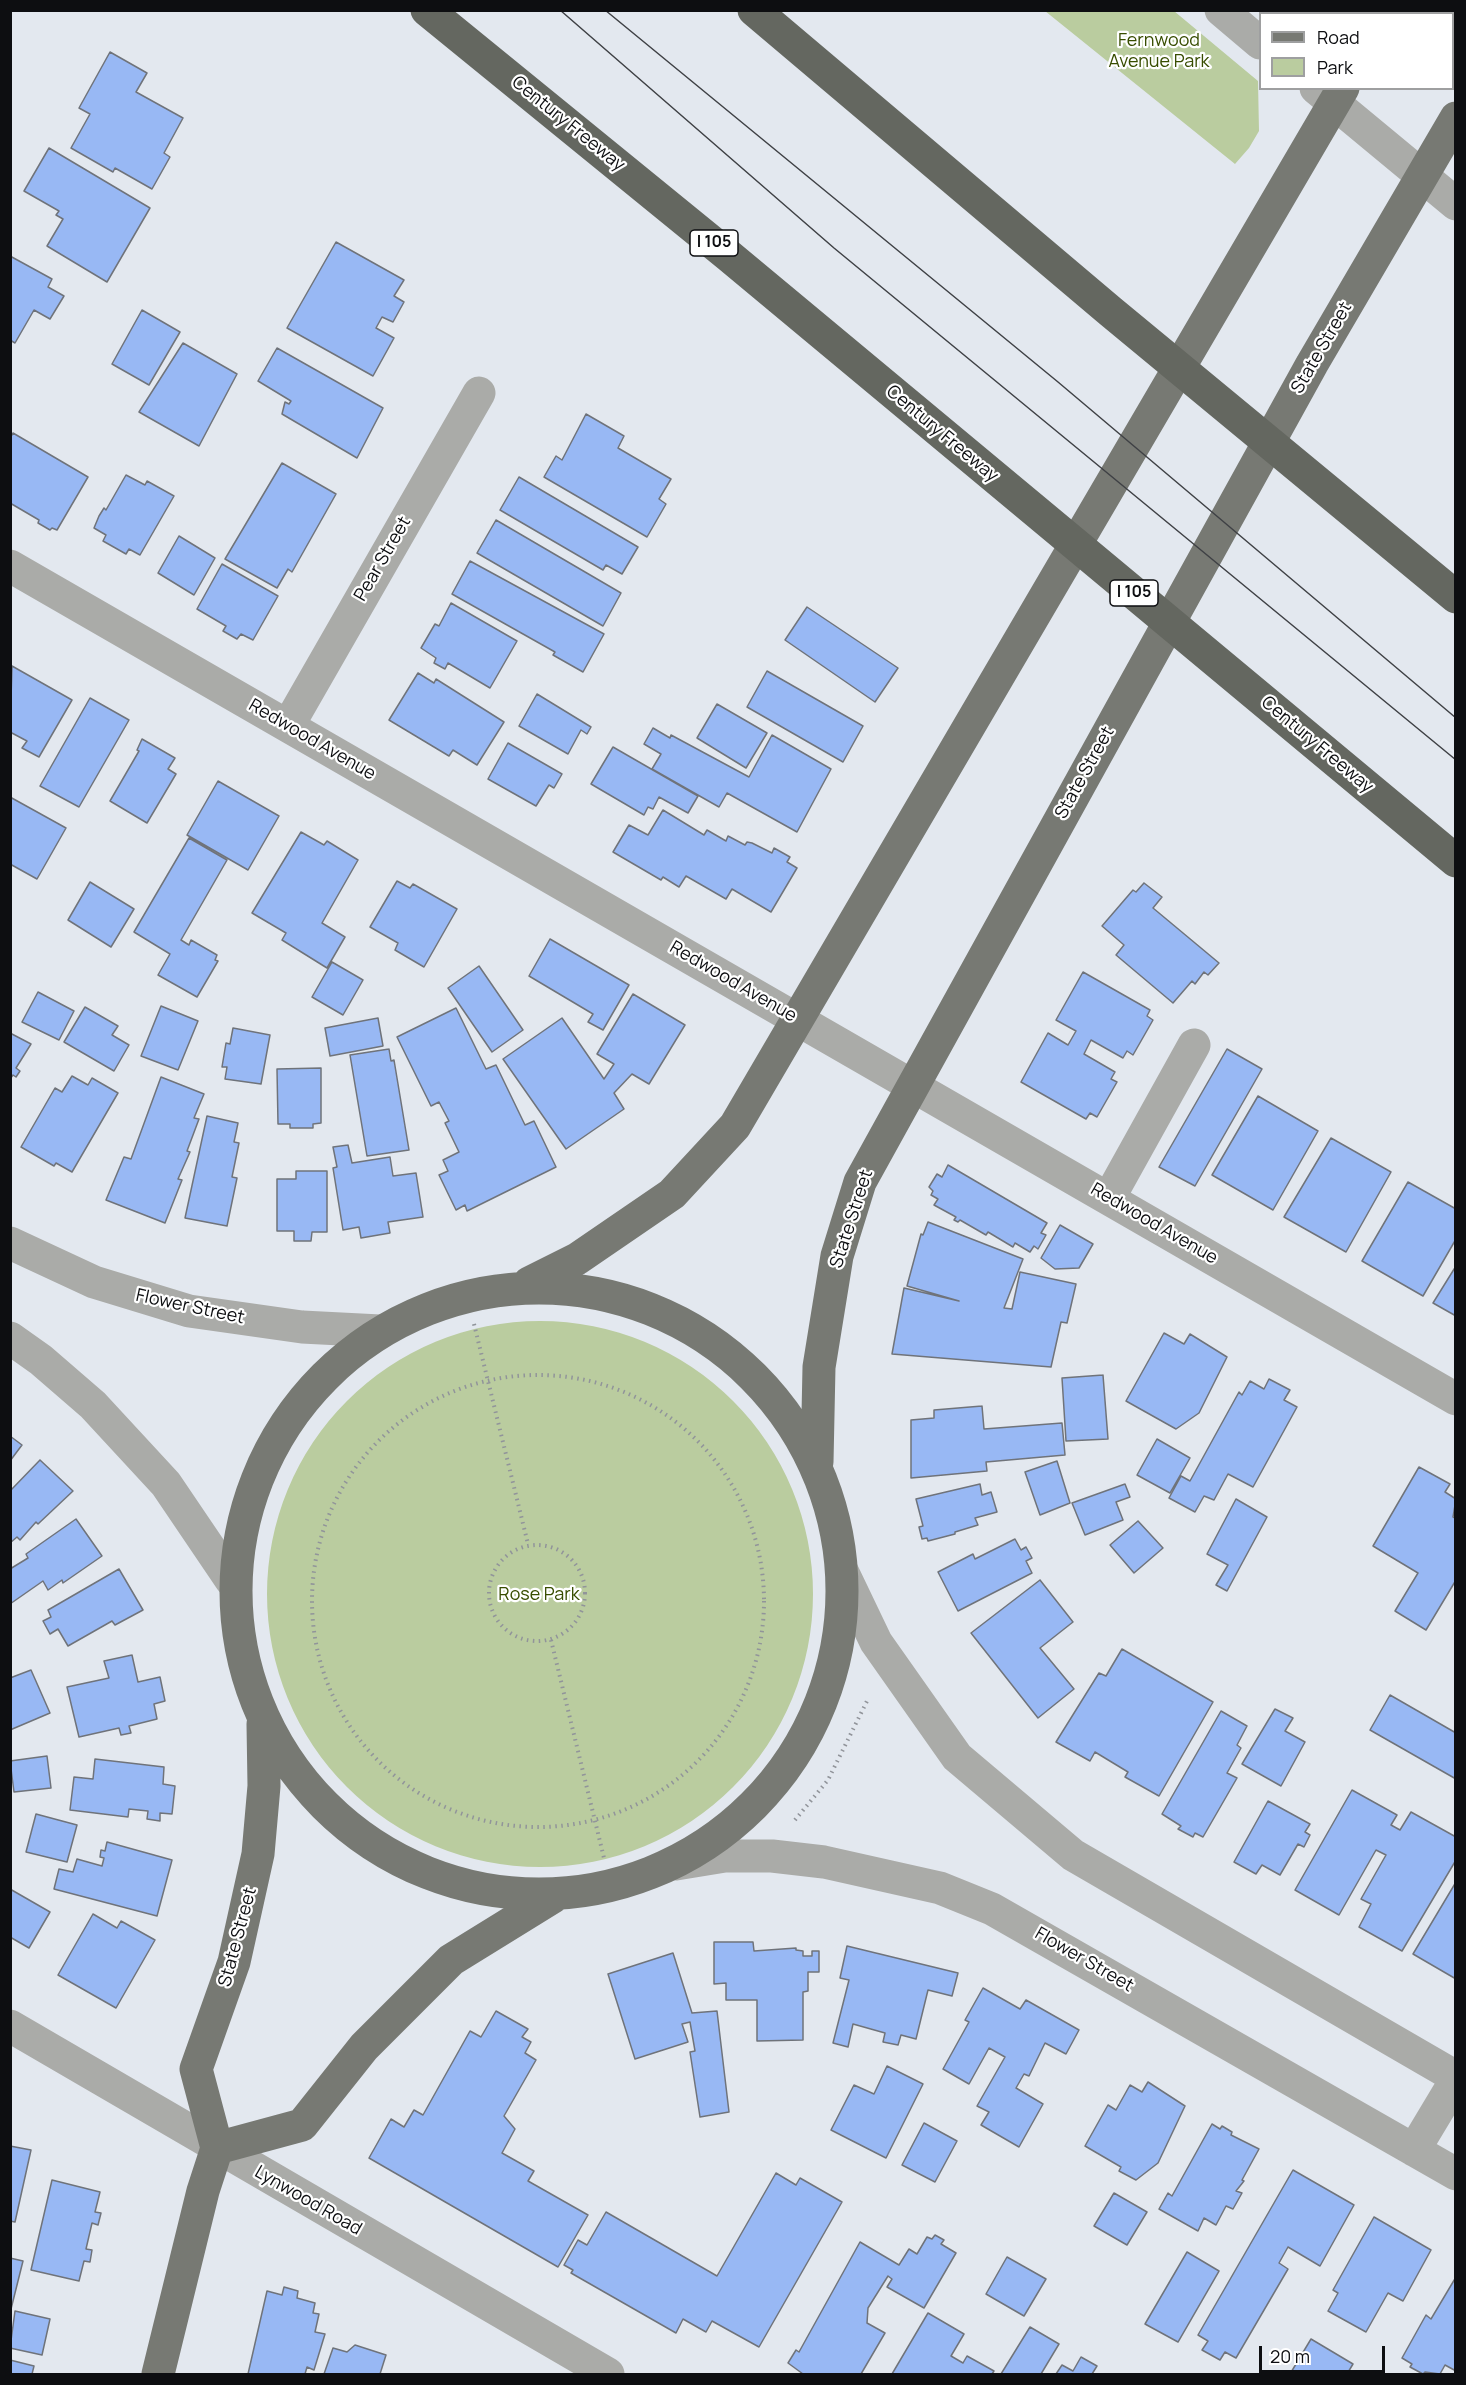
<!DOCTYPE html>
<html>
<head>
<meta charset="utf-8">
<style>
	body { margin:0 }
	#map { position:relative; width:1466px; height:2385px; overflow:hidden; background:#e3e8ef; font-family:Manrope,sans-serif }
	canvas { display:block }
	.frame { position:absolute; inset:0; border:12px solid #0d0e11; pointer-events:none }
	.legend { position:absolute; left:1259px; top:12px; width:195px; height:78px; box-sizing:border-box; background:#fff; border:2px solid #9e9fa0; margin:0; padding:8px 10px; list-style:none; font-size:18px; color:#0d0e11 }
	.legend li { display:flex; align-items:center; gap:12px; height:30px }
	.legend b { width:30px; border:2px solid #9e9fa0 }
	.scale { position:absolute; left:1259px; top:2346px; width:126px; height:27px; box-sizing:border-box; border:3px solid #0d0e11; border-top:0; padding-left:8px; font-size:18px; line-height:21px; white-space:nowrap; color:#0d0e11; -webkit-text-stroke:4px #fff; paint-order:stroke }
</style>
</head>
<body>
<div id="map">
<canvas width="1466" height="2385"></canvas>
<div class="frame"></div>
<ul class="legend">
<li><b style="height:8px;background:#777973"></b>Road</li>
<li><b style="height:16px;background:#bacc9f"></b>Park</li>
</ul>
<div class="scale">20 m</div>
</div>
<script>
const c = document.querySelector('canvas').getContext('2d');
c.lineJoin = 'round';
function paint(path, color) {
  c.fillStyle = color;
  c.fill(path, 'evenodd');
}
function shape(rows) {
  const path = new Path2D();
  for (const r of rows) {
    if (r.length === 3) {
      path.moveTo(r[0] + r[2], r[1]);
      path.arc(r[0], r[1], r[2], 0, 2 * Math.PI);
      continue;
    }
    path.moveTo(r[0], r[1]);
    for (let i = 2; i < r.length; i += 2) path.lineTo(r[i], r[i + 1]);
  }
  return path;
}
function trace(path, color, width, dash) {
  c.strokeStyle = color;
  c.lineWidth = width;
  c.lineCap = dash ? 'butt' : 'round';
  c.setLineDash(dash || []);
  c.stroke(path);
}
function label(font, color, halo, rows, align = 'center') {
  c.font = font + ' Manrope,sans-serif';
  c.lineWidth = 4.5;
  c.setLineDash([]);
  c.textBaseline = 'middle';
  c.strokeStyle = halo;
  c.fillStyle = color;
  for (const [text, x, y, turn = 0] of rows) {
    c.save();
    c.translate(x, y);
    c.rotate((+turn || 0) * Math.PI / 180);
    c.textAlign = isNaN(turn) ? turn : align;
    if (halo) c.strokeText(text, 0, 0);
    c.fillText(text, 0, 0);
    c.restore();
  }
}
const green = shape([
	[1045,11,1174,11,1258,81,1259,131,1249,148,1235,164],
	[540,1594,273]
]);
const building = shape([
	[110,52,147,73,136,92,183,118,164,153,170,157,152,189,115,168,113,172,71,148,90,114,79,108,110,52],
	[49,148,150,208,107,282,47,246,63,219,56,215,59,211,24,191,49,148],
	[336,242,404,280,394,296,404,302,393,322,382,317,376,328,394,338,373,376,287,328,336,242],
	[10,256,52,279,48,287,64,296,50,319,34,310,15,343,10,340,10,256],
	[142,310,180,332,149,385,112,364,142,310],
	[183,343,237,374,199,446,139,412,183,343],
	[277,348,383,408,357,458,282,414,285,402,289,404,291,401,258,381,277,348],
	[586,414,624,436,618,448,671,479,659,499,666,504,647,537,544,477,556,456,562,460,586,414],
	[13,433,88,477,57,530,52,528,50,530,38,523,39,520,10,503,10,438,13,433],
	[282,463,336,494,292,572,288,569,277,588,225,559,282,463],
	[126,475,145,485,147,481,174,496,140,555,129,549,126,554,103,541,106,535,94,528,99,516,104,508,106,510,126,475],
	[519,477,638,547,622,574,606,565,603,570,500,510,519,477],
	[496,520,621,593,603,626,477,553,496,520],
	[179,536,215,558,194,595,158,573,179,536],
	[470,561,604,634,583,672,553,655,555,652,452,594,470,561],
	[222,564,278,596,253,640,241,634,237,639,223,631,226,626,197,609,222,564],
	[451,603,517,641,490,688,448,663,445,669,434,663,436,658,421,648,435,624,439,626,451,603],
	[807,607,898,668,875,702,785,640,807,607],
	[12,666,72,700,39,757,22,748,27,741,10,732,12,666],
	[767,671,863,726,843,762,747,707,767,671],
	[418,673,434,683,436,679,504,722,477,765,453,750,449,756,389,720,418,673],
	[537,694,591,727,587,734,581,730,568,754,519,726,537,694],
	[90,698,129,720,79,807,40,786,90,698],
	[717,704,767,733,746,768,697,738,717,704],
	[653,728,670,738,671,735,749,777,772,735,831,769,797,832,727,793,719,807,652,769,661,754,644,744,653,728],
	[142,739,175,758,168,769,176,774,147,823,110,801,139,751,137,750,142,739],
	[508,743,562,774,554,788,549,785,536,806,488,779,508,743],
	[613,747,698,796,688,813,659,797,653,809,648,807,644,815,591,784,613,747],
	[218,781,279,816,248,870,187,835,218,781],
	[10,797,66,828,37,879,10,864,10,797],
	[663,810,704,835,707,830,726,841,728,836,745,845,747,842,752,843,772,853,774,848,790,857,787,862,797,868,771,912,732,889,726,899,686,876,679,887,663,877,661,880,613,852,629,825,648,835,663,810],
	[301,832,324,845,327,841,358,860,322,923,345,937,327,968,282,940,286,933,252,913,301,832],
	[189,838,227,860,181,940,189,945,191,940,217,955,215,960,218,961,197,997,158,975,170,954,134,932,189,838],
	[397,881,410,888,413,884,457,909,424,967,395,950,398,943,370,927,397,881],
	[90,882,134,909,111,947,68,920,90,882],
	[1144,883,1162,897,1153,908,1219,963,1208,975,1204,972,1195,984,1192,981,1173,1003,1116,955,1124,945,1102,926,1133,890,1136,892,1144,883],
	[550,939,629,985,603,1030,588,1022,593,1014,529,976,550,939],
	[332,962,363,980,343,1015,312,997,332,962],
	[479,966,523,1030,492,1052,448,988,479,966],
	[1083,972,1150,1010,1147,1016,1153,1020,1133,1055,1127,1051,1123,1058,1091,1040,1084,1054,1115,1072,1111,1079,1117,1082,1097,1117,1090,1113,1086,1119,1021,1082,1048,1033,1068,1045,1076,1031,1056,1020,1083,972],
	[38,992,74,1011,59,1040,22,1022,38,992],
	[633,994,685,1025,649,1084,632,1074,614,1093,624,1109,566,1149,503,1059,562,1018,604,1079,614,1064,597,1054,633,994],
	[161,1006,198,1021,178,1070,141,1056,161,1006],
	[85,1007,118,1026,112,1035,129,1045,114,1071,64,1042,85,1007],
	[456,1008,486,1069,496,1065,525,1125,534,1121,556,1167,467,1211,465,1205,456,1210,439,1175,448,1171,443,1160,459,1152,445,1123,449,1121,439,1102,431,1106,397,1037,456,1008],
	[378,1018,383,1046,330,1056,325,1028,378,1018],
	[233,1028,270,1035,261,1084,225,1079,227,1067,222,1067,226,1043,230,1044,233,1028],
	[10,1033,31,1044,16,1068,20,1071,16,1077,13,1075,10,1079,10,1033],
	[389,1049,391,1061,394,1060,409,1150,367,1156,350,1055,389,1049],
	[1227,1049,1262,1069,1195,1186,1159,1167,1227,1049],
	[321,1068,321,1123,313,1124,313,1128,290,1128,290,1124,278,1124,277,1069,321,1068],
	[72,1076,88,1085,92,1078,118,1093,72,1172,56,1163,54,1166,21,1147,55,1088,62,1092,72,1076],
	[161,1077,204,1094,194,1118,199,1119,187,1151,190,1152,178,1179,182,1180,165,1223,106,1200,124,1157,131,1159,161,1077],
	[1258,1096,1318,1131,1273,1210,1212,1175,1258,1096],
	[207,1116,238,1123,234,1142,239,1143,232,1177,237,1178,227,1226,185,1218,207,1116],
	[1331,1138,1391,1172,1346,1252,1284,1217,1331,1138],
	[348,1145,352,1163,390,1157,393,1176,416,1173,423,1217,388,1222,390,1233,361,1238,359,1227,343,1230,333,1168,337,1167,333,1147,348,1145],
	[948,1165,1047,1223,1041,1233,1046,1235,1038,1249,1034,1246,1030,1252,1015,1243,1013,1247,988,1232,986,1235,960,1220,958,1222,954,1220,956,1217,934,1205,938,1199,931,1195,933,1191,929,1187,937,1174,942,1177,948,1165],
	[296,1171,327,1171,327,1232,312,1232,311,1241,294,1241,294,1231,277,1231,277,1179,296,1179,296,1171],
	[1408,1182,1456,1209,1456,1239,1423,1296,1362,1261,1408,1182],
	[928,1222,1023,1259,1004,1308,1012,1309,1020,1272,1076,1284,1067,1323,1061,1322,1051,1367,892,1354,904,1288,959,1301,907,1286,921,1234,923,1235,928,1222],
	[1060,1225,1093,1244,1079,1268,1055,1269,1041,1258,1060,1225],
	[1456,1266,1456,1316,1433,1303,1456,1266],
	[1164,1333,1184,1344,1190,1334,1227,1357,1199,1413,1176,1429,1126,1401,1164,1333],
	[1103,1375,1108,1439,1066,1441,1062,1378,1103,1375],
	[1269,1379,1290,1390,1284,1400,1297,1407,1253,1487,1228,1474,1214,1500,1204,1496,1195,1512,1169,1498,1181,1476,1190,1481,1239,1392,1242,1395,1250,1381,1264,1389,1269,1379],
	[982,1406,984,1429,1062,1423,1065,1455,986,1462,987,1471,911,1478,911,1420,934,1418,934,1410,982,1406],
	[10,1436,22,1445,10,1461,10,1436],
	[1157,1439,1190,1458,1170,1493,1137,1475,1157,1439],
	[40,1460,73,1491,38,1524,36,1522,20,1540,17,1537,10,1543,10,1491,40,1460],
	[1057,1461,1070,1503,1040,1515,1025,1472,1057,1461],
	[1419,1467,1450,1484,1445,1492,1456,1499,1453,1517,1456,1519,1456,1580,1426,1630,1395,1611,1418,1573,1373,1546,1419,1467],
	[980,1484,982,1495,991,1492,997,1512,975,1518,978,1525,955,1532,955,1534,928,1541,927,1538,922,1539,919,1527,923,1526,916,1499,980,1484],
	[1125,1484,1130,1497,1116,1502,1123,1520,1085,1535,1072,1503,1125,1484],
	[1236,1499,1267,1517,1227,1591,1216,1585,1228,1565,1207,1554,1236,1499],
	[76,1519,102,1556,63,1583,62,1580,48,1590,43,1581,10,1604,10,1569,28,1558,26,1554,76,1519],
	[1138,1521,1163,1548,1134,1573,1110,1545,1138,1521],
	[1015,1539,1021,1550,1026,1547,1032,1558,1026,1561,1032,1573,958,1611,938,1572,973,1554,975,1559,1015,1539],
	[119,1569,143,1610,115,1625,112,1621,68,1646,58,1629,50,1634,43,1621,51,1617,48,1610,119,1569],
	[1040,1580,1073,1622,1040,1648,1074,1689,1038,1718,971,1633,1040,1580],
	[1122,1649,1213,1702,1159,1796,1125,1777,1128,1772,1095,1752,1090,1761,1056,1742,1099,1673,1106,1676,1122,1649],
	[132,1655,138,1682,160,1677,165,1701,154,1704,157,1719,129,1726,131,1733,121,1735,119,1728,79,1737,67,1687,109,1678,104,1661,132,1655],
	[31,1670,50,1713,10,1730,10,1678,31,1670],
	[1390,1695,1456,1733,1456,1779,1370,1730,1390,1695],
	[1275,1709,1293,1718,1285,1731,1305,1742,1281,1786,1242,1764,1275,1709],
	[1221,1711,1247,1726,1237,1745,1241,1748,1227,1773,1237,1778,1203,1837,1195,1833,1193,1837,1178,1829,1181,1826,1162,1814,1221,1711],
	[47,1756,51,1788,14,1792,10,1761,47,1756],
	[95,1759,164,1767,163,1784,175,1786,172,1814,160,1813,160,1821,147,1819,148,1811,129,1809,128,1817,70,1810,74,1777,93,1779,95,1759],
	[1352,1790,1397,1815,1391,1825,1400,1830,1411,1812,1456,1837,1456,1860,1402,1951,1359,1927,1371,1904,1361,1899,1386,1855,1376,1850,1339,1915,1295,1890,1352,1790],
	[1268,1801,1310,1824,1305,1832,1310,1835,1304,1847,1298,1844,1280,1875,1262,1865,1256,1874,1234,1862,1268,1801],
	[36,1814,77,1825,67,1862,26,1852,36,1814],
	[107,1842,172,1860,157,1916,54,1889,59,1869,73,1872,77,1859,102,1866,104,1858,100,1857,101,1850,105,1851,107,1842],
	[1456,1882,1456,1979,1413,1954,1456,1882],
	[10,1889,50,1912,29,1948,10,1937,10,1889],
	[93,1914,117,1928,121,1921,155,1940,116,2008,58,1975,93,1914],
	[714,1942,753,1942,754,1951,796,1948,796,1950,803,1951,803,1956,812,1956,812,1951,819,1951,819,1972,808,1972,808,1991,803,1992,803,2040,757,2041,757,2000,726,2000,726,1983,714,1984,714,1942],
	[847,1946,958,1973,952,1996,928,1990,916,2039,901,2035,898,2045,883,2042,885,2033,853,2024,848,2047,833,2043,849,1980,840,1978,847,1946],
	[673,1953,692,2013,717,2011,729,2112,700,2117,690,2052,695,2051,690,2022,682,2024,688,2042,635,2059,608,1974,673,1953],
	[983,1988,1020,2009,1026,2000,1079,2030,1066,2054,1045,2043,1029,2076,1024,2074,1016,2088,1043,2104,1019,2147,981,2125,989,2112,977,2106,1005,2057,989,2048,969,2084,943,2069,969,2022,965,2020,983,1988],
	[496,2011,528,2029,522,2037,531,2042,525,2053,536,2060,504,2116,515,2129,502,2153,534,2171,528,2181,588,2215,558,2267,369,2158,391,2119,404,2127,414,2110,423,2115,470,2031,481,2037,496,2011],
	[887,2066,923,2084,886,2158,831,2130,854,2085,874,2094,887,2066],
	[1148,2082,1185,2106,1158,2163,1136,2180,1119,2171,1121,2167,1085,2146,1108,2105,1116,2110,1130,2085,1142,2092,1148,2082],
	[924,2123,957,2141,935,2182,902,2165,924,2123],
	[1212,2124,1220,2129,1222,2126,1232,2132,1231,2135,1259,2149,1242,2180,1244,2181,1236,2191,1242,2193,1233,2209,1226,2206,1216,2225,1204,2218,1198,2231,1159,2209,1168,2193,1172,2196,1212,2124],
	[10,2146,31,2150,15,2222,10,2221,10,2146],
	[1293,2170,1354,2205,1320,2266,1288,2247,1279,2263,1288,2269,1236,2358,1225,2352,1220,2360,1202,2350,1208,2341,1198,2335,1293,2170],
	[776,2173,796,2185,800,2178,842,2202,759,2347,712,2321,706,2332,683,2319,676,2333,571,2273,573,2270,564,2265,578,2240,587,2245,606,2212,717,2276,776,2173],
	[52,2180,100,2192,95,2212,101,2213,98,2225,92,2223,86,2249,92,2250,90,2262,84,2261,79,2281,31,2270,52,2180],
	[1114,2193,1147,2212,1127,2245,1094,2226,1114,2193],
	[1374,2217,1431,2250,1403,2301,1388,2293,1366,2332,1328,2311,1338,2293,1333,2290,1374,2217],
	[935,2235,944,2240,941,2244,956,2253,924,2308,887,2287,892,2279,888,2276,868,2308,867,2323,885,2333,861,2374,803,2374,788,2363,796,2350,799,2352,860,2242,899,2265,909,2249,917,2254,927,2237,932,2239,935,2235],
	[1187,2252,1219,2271,1178,2342,1145,2324,1187,2252],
	[1007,2257,1046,2279,1024,2316,986,2294,1007,2257],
	[10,2258,23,2261,10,2313,10,2258],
	[1456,2277,1456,2371,1445,2365,1440,2374,1425,2372,1423,2374,1410,2367,1412,2364,1402,2358,1426,2315,1431,2319,1456,2277],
	[284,2287,298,2291,297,2298,315,2303,313,2313,319,2314,315,2332,325,2334,314,2370,307,2367,305,2374,248,2374,267,2291,282,2295,284,2287],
	[15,2311,50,2319,42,2355,10,2348,15,2311],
	[928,2313,964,2334,951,2356,963,2363,967,2356,994,2371,992,2374,892,2374,928,2313],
	[1030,2327,1059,2344,1041,2374,1001,2374,1030,2327],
	[1311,2339,1353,2364,1347,2374,1290,2374,1311,2339],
	[355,2345,386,2355,380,2374,324,2374,333,2348,347,2352,355,2345],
	[1081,2357,1097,2366,1092,2374,1056,2374,1062,2365,1073,2371,1081,2357],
	[10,2360,34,2366,32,2374,10,2374,10,2360]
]);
const path = shape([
	[474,1324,528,1544],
	[538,1601,226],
	[537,1593,48],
	[551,1640,604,1858],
	[795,1820,828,1780,868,1699]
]);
const minor = shape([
	[1221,10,1260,43],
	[1316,88,1456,204],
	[10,566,1456,1399],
	[288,726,479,393],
	[1109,1198,1194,1045],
	[10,1243,94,1282,189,1311,302,1327,380,1331],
	[10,1338,41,1360,93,1405,166,1484,231,1580],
	[842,1571,876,1642,957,1757,1073,1855,1456,2077],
	[676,1864,725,1856,772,1856,824,1862,940,1888,992,1909,1456,2174],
	[10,2026,608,2374],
	[1414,2150,1456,2080]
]);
const major = shape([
	[1387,14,1389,10],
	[529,1283,577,1259,672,1194,735,1126,1343,88],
	[539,1591,303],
	[817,1462,819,1367,837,1256,860,1182,1312,364,1456,118],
	[217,2148,302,2125,364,2047,451,1960,553,1897],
	[158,2374,203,2191,217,2148,196,2069,234,1962,258,1854,264,1786,263,1724]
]);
const highway = shape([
	[427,10,729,256,1456,861],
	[754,10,1110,311,1456,597]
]);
const tram = shape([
	[560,10,834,248,1456,760],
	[605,10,1058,382,1456,718]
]);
const shields = [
	[714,243,48],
	[1134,593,48]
];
const shieldNames = [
	["I 105",714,243],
	["I 105",1134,593]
];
const parkNames = [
	["Fernwood",1159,41],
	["Avenue Park",1159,62],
	["Rose Park",539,1595]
];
const streetNames = [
	["Century Freeway",568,124,39],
	["State Street",1322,348,-60],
	["Century Freeway",942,434,40],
	["Pear Street",383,559,-60],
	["Redwood Avenue",312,740,30],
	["Century Freeway",1317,745,40],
	["State Street",1085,773,-61],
	["Redwood Avenue",733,982,30],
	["State Street",852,1219,-72],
	["Redwood Avenue",1154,1224,30],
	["Flower Street",190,1307,12],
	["State Street",238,1937,-75],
	["Flower Street",1084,1960,30],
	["Lynwood Road",308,2201,30]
];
paint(green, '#bacc9f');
paint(building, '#98b8f4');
trace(building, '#6f737a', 1.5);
trace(path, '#91949a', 4, [1.5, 4.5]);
trace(minor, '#aaaba8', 33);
trace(major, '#777973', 33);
trace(highway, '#646760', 33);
trace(tram, '#3f4145', 1.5);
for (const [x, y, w] of shields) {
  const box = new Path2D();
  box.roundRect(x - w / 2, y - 13, w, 26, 4.5);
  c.fillStyle = '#fff';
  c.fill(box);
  trace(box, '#0d0e11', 1.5);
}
label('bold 16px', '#0d0e11', null, shieldNames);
label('18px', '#384d00', '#fff', parkNames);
label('18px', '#0d0e11', '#fff', streetNames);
</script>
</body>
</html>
